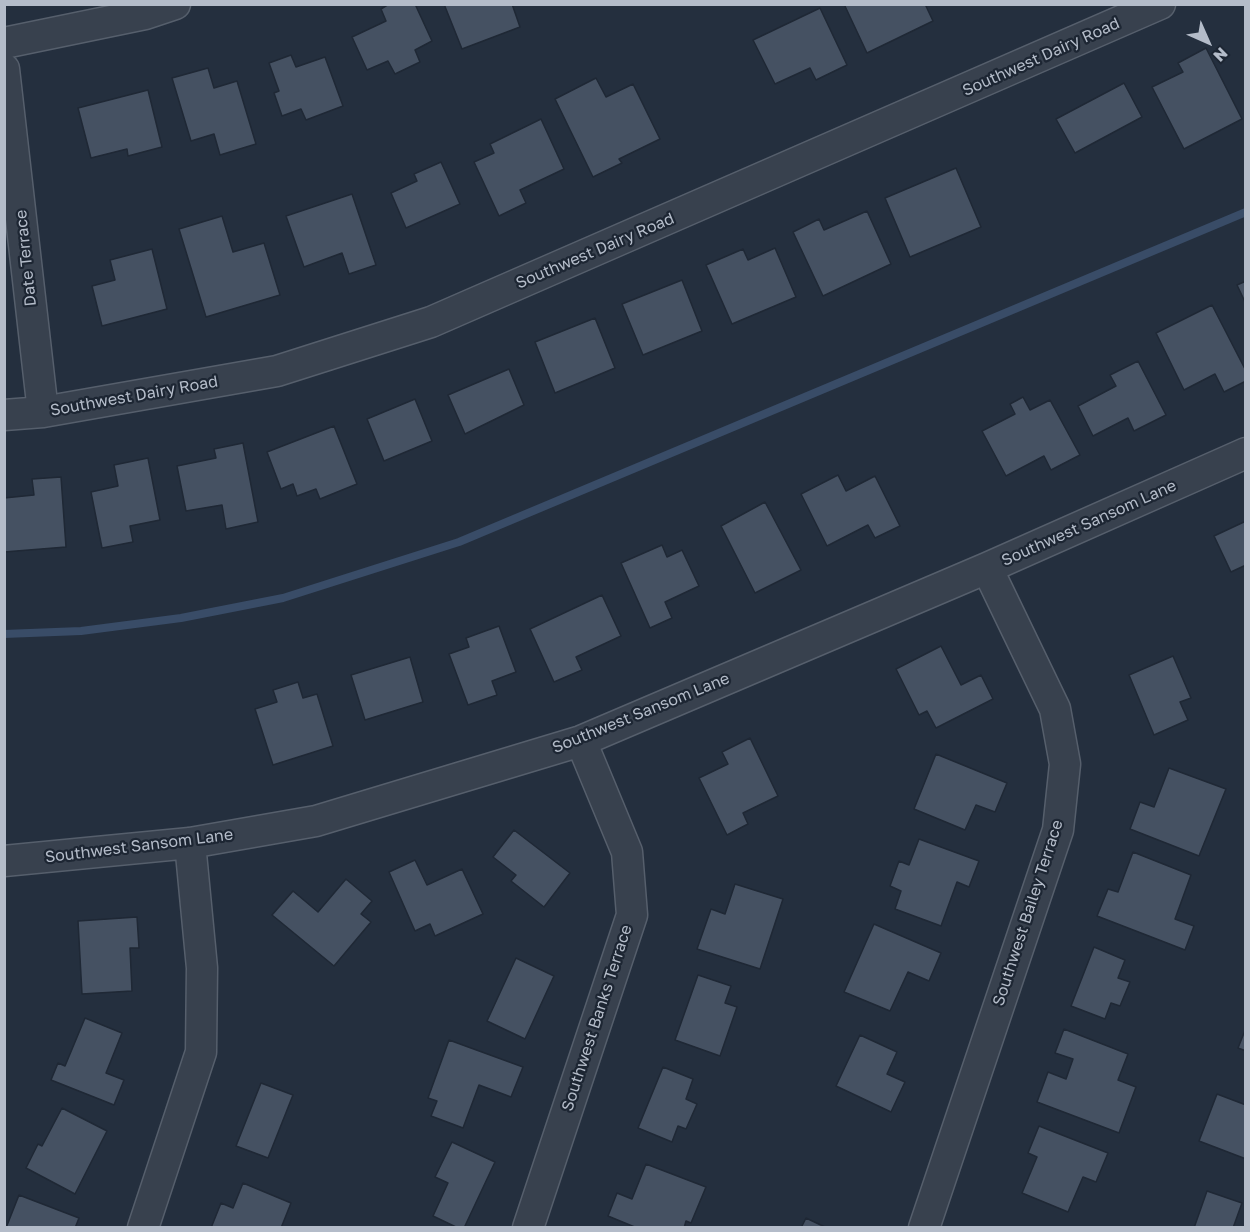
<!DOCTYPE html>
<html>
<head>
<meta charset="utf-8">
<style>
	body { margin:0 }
	#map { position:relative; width:1250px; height:1232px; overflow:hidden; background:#242f3e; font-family:"Golos Text",sans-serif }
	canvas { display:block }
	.frame { position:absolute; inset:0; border:6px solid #b4bcc9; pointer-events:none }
	.north { position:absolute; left:1178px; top:12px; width:60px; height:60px; -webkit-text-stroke:4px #1d2633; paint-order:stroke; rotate:135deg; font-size:16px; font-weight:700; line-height:24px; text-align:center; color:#b4bcc9 }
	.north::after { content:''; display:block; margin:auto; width:21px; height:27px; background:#b4bcc9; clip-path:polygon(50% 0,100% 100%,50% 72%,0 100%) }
</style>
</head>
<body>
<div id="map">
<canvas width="1250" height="1232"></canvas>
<div class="frame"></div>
<div class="north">N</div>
</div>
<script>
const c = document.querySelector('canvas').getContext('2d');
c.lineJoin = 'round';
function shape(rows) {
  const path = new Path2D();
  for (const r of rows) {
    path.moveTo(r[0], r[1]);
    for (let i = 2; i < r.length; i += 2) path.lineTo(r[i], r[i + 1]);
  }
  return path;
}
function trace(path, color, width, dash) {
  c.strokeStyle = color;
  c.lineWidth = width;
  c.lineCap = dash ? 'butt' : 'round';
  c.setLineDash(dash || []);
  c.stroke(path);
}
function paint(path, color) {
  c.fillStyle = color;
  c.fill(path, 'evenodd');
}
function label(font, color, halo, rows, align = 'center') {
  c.font = font + ' "Golos Text",sans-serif';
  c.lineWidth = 4.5;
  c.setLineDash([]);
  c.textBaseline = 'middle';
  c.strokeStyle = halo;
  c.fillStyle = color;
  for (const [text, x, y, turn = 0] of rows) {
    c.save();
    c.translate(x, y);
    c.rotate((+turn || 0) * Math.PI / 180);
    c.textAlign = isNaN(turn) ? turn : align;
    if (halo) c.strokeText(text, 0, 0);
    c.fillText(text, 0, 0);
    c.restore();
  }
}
const stream = shape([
	[4,634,81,631,181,618,283,598,459,542,1246,212]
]);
const building = shape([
	[389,4,415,4,432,41,415,50,420,62,395,74,388,61,367,70,352,37,386,21,381,9,389,4],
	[444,4,512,4,520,27,462,49,444,4],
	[844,4,925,4,933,21,867,53,844,4],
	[820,8,847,65,816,80,810,68,775,84,753,40,820,8],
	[1206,48,1242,119,1184,149,1152,87,1183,72,1178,63,1206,48],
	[291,55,296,67,325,57,343,106,306,120,301,109,282,116,274,93,279,91,269,63,291,55],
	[208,68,214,88,237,81,256,144,220,155,214,134,191,141,172,78,208,68],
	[596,78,606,97,633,84,660,139,619,159,622,163,593,177,555,99,596,78],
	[1124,83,1142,117,1075,153,1056,119,1124,83],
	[148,90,162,147,128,156,127,149,91,158,78,108,148,90],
	[541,119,564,169,520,190,526,203,499,216,474,162,494,153,490,144,541,119],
	[441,162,460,204,406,228,391,193,417,181,414,174,441,162],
	[956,168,981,227,910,257,885,198,956,168],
	[352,194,376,265,349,274,342,253,304,267,286,216,352,194],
	[867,211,891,264,823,296,793,232,819,219,824,230,867,211],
	[222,216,233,252,264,243,280,295,206,317,179,229,222,216],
	[775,248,796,297,732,324,706,265,743,249,748,260,775,248],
	[152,249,167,309,102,326,92,286,115,280,110,260,152,249],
	[682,280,702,331,643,355,622,304,682,280],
	[1246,281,1246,304,1237,285,1246,281],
	[1212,305,1246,371,1246,381,1224,392,1215,374,1184,390,1156,333,1212,305],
	[595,318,615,368,555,393,535,342,595,318],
	[1138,361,1166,415,1134,431,1128,418,1093,436,1078,406,1116,386,1110,375,1138,361],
	[509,369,524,405,465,434,448,395,509,369],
	[1023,397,1030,410,1050,400,1080,455,1051,470,1044,456,1006,476,982,431,1015,414,1010,404,1023,397],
	[415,399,432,441,384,461,367,419,415,399],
	[334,426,357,484,320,499,316,489,297,496,293,484,281,489,267,452,334,426],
	[243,443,258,522,226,529,222,505,186,511,177,466,216,458,214,449,243,443],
	[148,458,160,520,130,526,133,542,102,548,91,492,118,486,114,465,148,458],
	[838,475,846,491,875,476,900,526,875,538,868,525,827,546,801,494,838,475],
	[61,477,66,547,4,552,4,498,34,495,32,479,61,477],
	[765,502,801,570,755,593,721,526,765,502],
	[1246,521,1246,565,1231,572,1214,536,1246,521],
	[662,545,667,557,682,550,699,586,665,602,672,618,650,628,621,563,662,545],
	[602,595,621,636,576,657,582,670,554,682,530,629,602,595],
	[499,626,516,672,492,681,497,695,468,705,449,654,469,647,466,638,499,626],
	[941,646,961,685,981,675,993,699,936,728,927,711,919,715,896,669,941,646],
	[1173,656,1191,698,1180,702,1188,720,1154,735,1129,675,1173,656],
	[410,657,423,702,365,720,351,675,410,657],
	[298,682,303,698,317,694,333,746,273,765,255,709,277,702,273,690,298,682],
	[750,738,778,796,743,813,748,824,727,835,699,778,728,764,722,752,750,738],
	[936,754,1007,783,995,812,976,805,965,830,914,809,936,754],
	[1169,768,1226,789,1199,856,1130,829,1140,802,1154,807,1169,768],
	[514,830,570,873,544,907,511,881,516,875,493,857,514,830],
	[919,839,979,861,969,887,957,882,941,926,895,909,901,891,890,886,899,861,909,865,919,839],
	[1133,852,1191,875,1175,919,1194,926,1185,950,1097,916,1108,889,1118,892,1133,852],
	[415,860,427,885,462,869,483,914,435,936,430,924,415,931,389,872,415,860],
	[346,879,372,901,361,914,371,922,334,966,272,915,293,891,318,912,346,879],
	[735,884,783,899,760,969,697,949,711,909,725,914,735,884],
	[137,917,139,948,130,948,132,991,82,994,78,921,137,917],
	[874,924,941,953,929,981,908,972,890,1011,844,992,874,924],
	[1094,947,1125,960,1118,978,1130,982,1120,1006,1111,1003,1105,1019,1071,1006,1094,947],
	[516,958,554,976,525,1039,487,1021,516,958],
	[698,975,731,986,725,1003,737,1007,720,1056,675,1040,698,975],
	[85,1018,122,1033,106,1073,124,1080,114,1105,51,1080,58,1063,65,1066,85,1018],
	[1246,1028,1246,1051,1238,1048,1246,1028],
	[1064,1029,1128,1054,1118,1080,1136,1087,1119,1133,1037,1102,1048,1072,1066,1079,1073,1059,1055,1053,1064,1029],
	[860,1035,897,1052,887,1074,905,1082,891,1112,836,1086,860,1035],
	[449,1040,523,1067,511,1097,479,1085,463,1128,431,1116,437,1101,428,1098,449,1040],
	[663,1067,693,1079,686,1099,697,1104,686,1129,678,1126,672,1142,638,1128,663,1067],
	[261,1083,293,1095,268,1158,236,1146,261,1083],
	[1217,1094,1246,1105,1246,1159,1199,1141,1217,1094],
	[62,1108,107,1131,75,1194,26,1168,38,1144,42,1146,62,1108],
	[1039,1126,1108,1153,1096,1182,1083,1177,1068,1212,1022,1193,1037,1157,1028,1153,1039,1126],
	[452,1142,495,1162,464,1228,458,1228,433,1216,448,1183,435,1177,452,1142],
	[646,1164,706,1187,691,1223,686,1221,684,1228,637,1228,608,1216,617,1193,632,1199,646,1164],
	[243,1183,291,1203,281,1228,211,1228,221,1203,233,1208,243,1183],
	[1207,1191,1242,1203,1233,1228,1194,1228,1207,1191],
	[19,1195,79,1218,75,1228,6,1228,19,1195],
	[806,1218,827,1228,801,1228,806,1218]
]);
const street = shape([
	[4,43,145,14,175,4],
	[4,69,43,412],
	[4,415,43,412,277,371,431,322,1160,4],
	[4,861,190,843,316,821,581,741,987,568,1246,453],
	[143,1228,201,1052,202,968,190,843],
	[528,1228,632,915,627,852,581,741],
	[924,1228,1058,830,1065,764,1055,709,987,568]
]);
const streetNames = [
	["Southwest Dairy Road",1041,57,-24],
	["Southwest Dairy Road",595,251,-23],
	["Date Terrace",26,258,-96],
	["Southwest Dairy Road",134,396,-10],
	["Southwest Sansom Lane",1089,523,-24],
	["Southwest Sansom Lane",641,713,-22],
	["Southwest Sansom Lane",139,846,-7],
	["Southwest Bailey Terrace",1028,913,-72],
	["Southwest Banks Terrace",597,1018,-72]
];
trace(stream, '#394c67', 8);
paint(building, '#455162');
trace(building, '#1f2835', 1.5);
trace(street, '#565f6c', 33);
trace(street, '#38414e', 30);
label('16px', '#b4bcc9', '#1d2633', streetNames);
</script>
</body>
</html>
